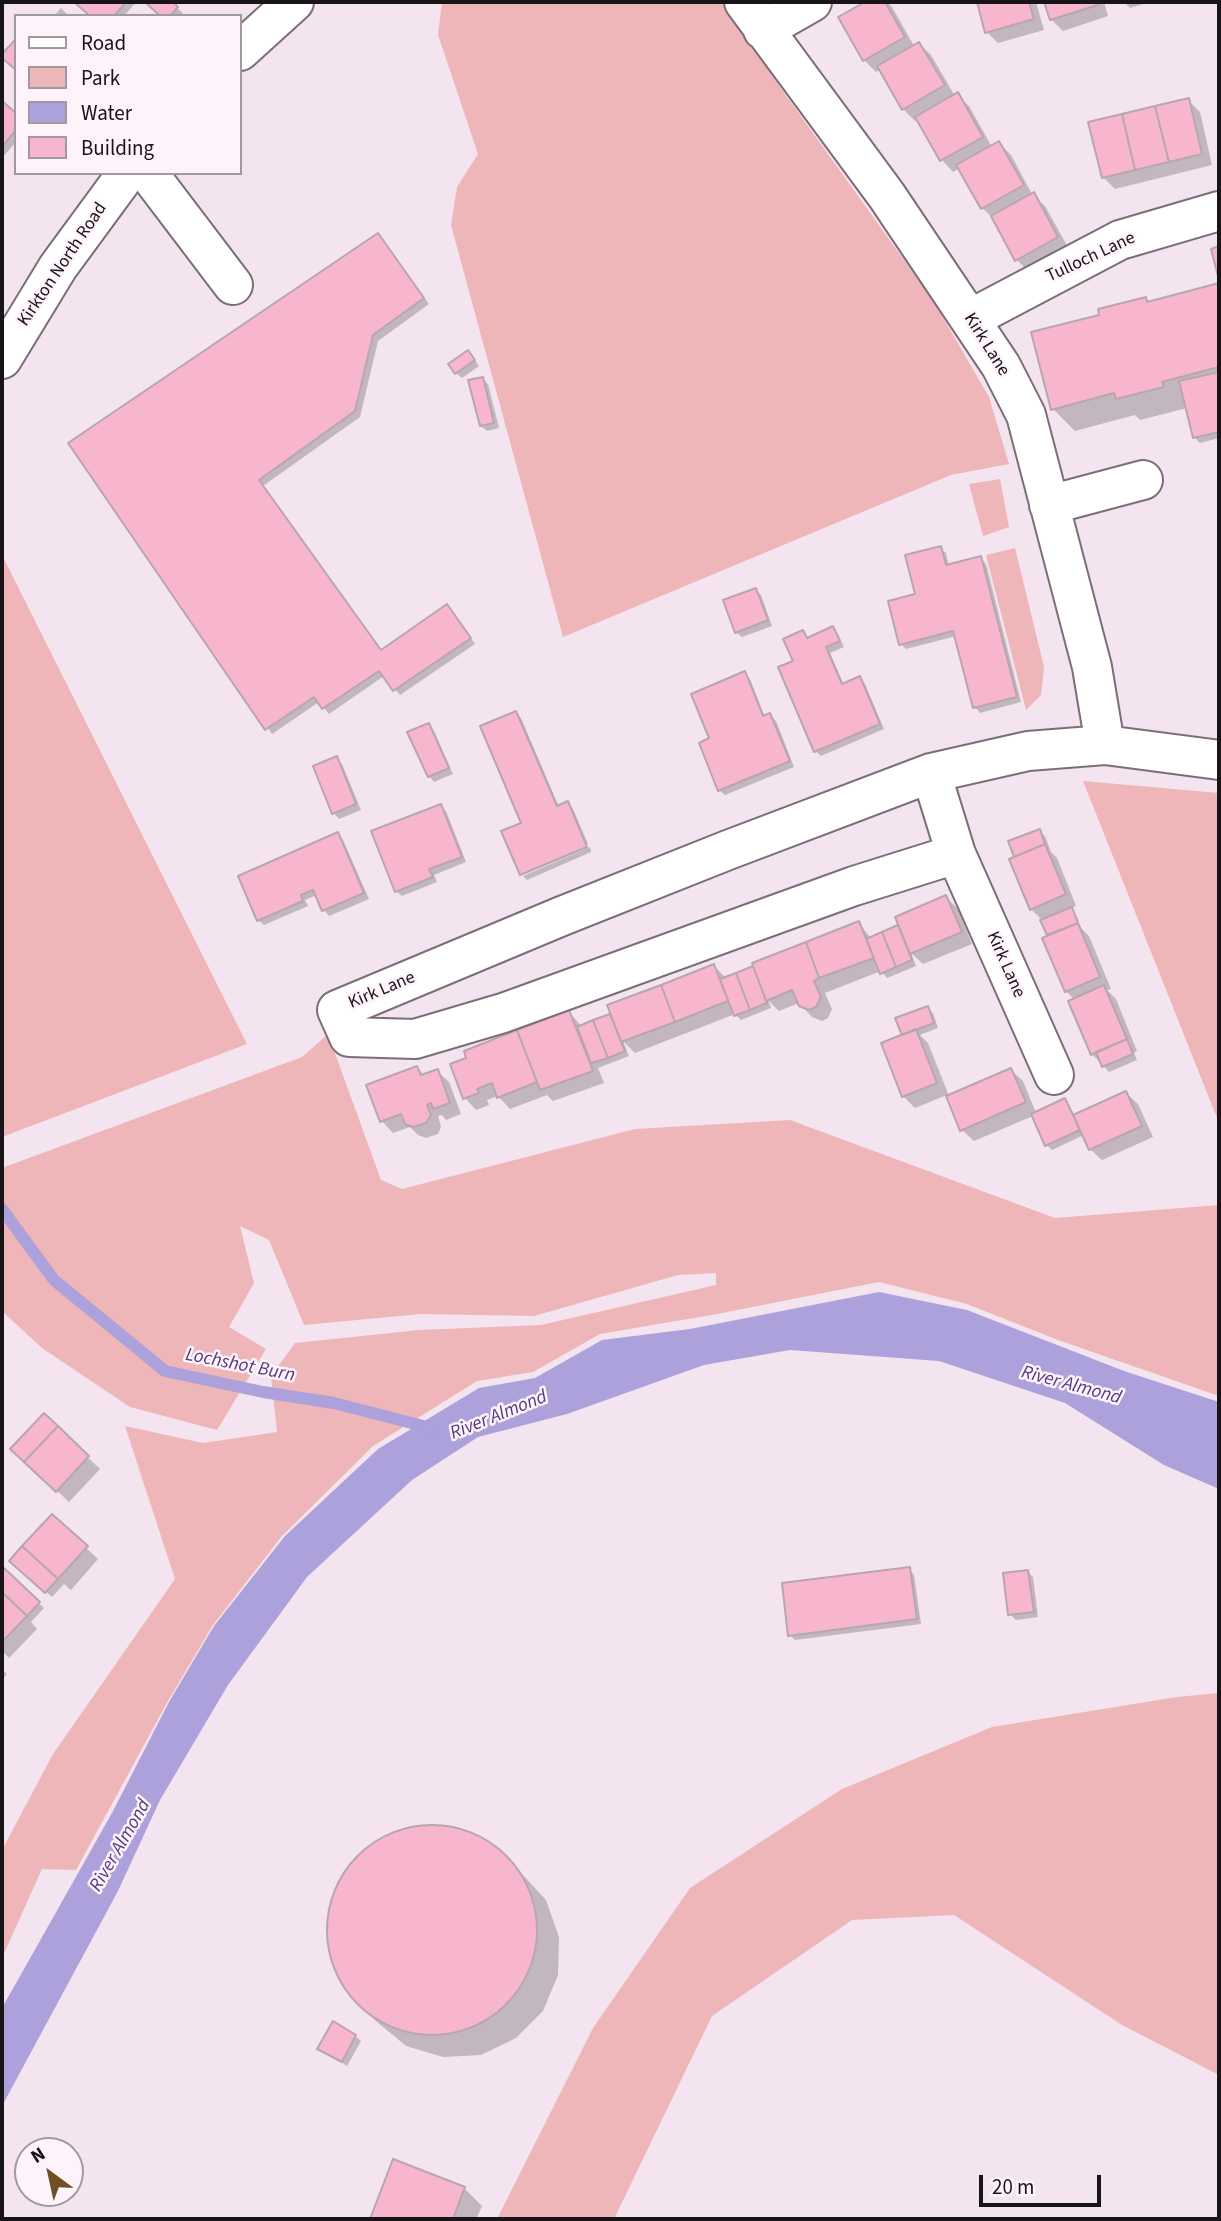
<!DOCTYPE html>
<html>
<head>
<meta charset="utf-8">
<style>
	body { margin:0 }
	#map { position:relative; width:1221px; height:2221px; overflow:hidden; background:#f3e4ef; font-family:"Source Sans 3",sans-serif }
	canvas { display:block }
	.frame { position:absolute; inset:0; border:4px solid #191418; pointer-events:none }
	.legend { position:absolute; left:14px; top:14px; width:228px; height:161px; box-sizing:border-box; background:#fef2fb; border:2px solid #a299a0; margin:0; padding:9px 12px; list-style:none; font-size:21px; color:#191418 }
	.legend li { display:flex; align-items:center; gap:14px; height:35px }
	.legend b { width:35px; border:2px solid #a299a0 }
	.north { position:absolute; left:14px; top:2137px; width:70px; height:70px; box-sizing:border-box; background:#fef2fb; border:2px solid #a299a0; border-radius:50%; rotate:327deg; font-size:19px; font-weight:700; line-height:28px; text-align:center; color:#191418 }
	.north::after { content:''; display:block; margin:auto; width:24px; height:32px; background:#6d5024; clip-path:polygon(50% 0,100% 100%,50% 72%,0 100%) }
	.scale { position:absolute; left:979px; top:2175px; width:122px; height:32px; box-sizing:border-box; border:4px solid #191418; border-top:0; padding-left:9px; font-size:21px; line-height:24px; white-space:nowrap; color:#191418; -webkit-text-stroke:5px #fef2fb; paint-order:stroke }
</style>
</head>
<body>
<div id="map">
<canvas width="1221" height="2221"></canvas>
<div class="frame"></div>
<ul class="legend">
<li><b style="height:9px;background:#fff"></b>Road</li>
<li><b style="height:19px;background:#efb6b9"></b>Park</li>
<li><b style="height:19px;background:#ada1db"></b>Water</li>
<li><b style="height:19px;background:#f8b6ce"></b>Building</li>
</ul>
<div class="north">N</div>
<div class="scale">20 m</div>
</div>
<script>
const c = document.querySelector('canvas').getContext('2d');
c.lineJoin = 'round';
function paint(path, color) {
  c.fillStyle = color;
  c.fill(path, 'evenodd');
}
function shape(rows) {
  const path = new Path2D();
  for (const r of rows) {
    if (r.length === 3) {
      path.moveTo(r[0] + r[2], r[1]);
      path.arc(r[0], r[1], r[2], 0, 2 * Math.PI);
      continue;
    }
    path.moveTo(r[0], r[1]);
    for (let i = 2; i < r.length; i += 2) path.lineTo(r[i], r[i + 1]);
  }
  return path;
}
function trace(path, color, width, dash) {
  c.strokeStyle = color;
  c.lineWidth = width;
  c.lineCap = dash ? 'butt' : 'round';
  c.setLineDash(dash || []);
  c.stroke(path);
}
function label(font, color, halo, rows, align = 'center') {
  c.font = font + ' "Source Sans 3",sans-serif';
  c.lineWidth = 5;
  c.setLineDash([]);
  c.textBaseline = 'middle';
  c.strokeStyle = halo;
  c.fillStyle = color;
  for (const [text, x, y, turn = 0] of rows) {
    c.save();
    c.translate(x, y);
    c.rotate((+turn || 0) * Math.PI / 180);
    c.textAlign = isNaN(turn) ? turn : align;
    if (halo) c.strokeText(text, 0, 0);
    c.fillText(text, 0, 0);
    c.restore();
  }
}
const green = shape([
	[442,2,726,2,780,87,934,302,989,397,1009,464,951,475,563,637,451,225,457,187,478,154,438,35],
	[1000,479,1009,527,983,536,969,484],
	[1015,548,1044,667,1041,695,1026,710,986,555],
	[2,555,247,1044,2,1137],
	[1083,781,1219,793,1219,1123],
	[328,1034,381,1180,402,1189,635,1129,790,1120,1055,1218,1219,1205,1219,1396,1058,1340,967,1304,879,1282,717,1314,600,1334,533,1372,477,1381,373,1446,282,1536,213,1625,168,1701,76,1870,42,1869,2,1958,2,1850,53,1754,175,1579,125,1426,203,1443,277,1432,271,1376,295,1343,419,1330,541,1325,716,1285,716,1273,678,1275,534,1316,421,1314,304,1325,269,1240,240,1226,254,1283,229,1327,266,1349,217,1430,130,1407,42,1348,2,1311,2,1168,302,1057],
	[1219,1693,1219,2075,1122,2025,954,1915,852,1920,712,2016,614,2219,497,2219,593,2028,690,1888,842,1789,992,1727,1177,1697]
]);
const water = shape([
	[879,1292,967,1310,1124,1371,1219,1402,1219,1489,1164,1465,1065,1403,939,1361,790,1350,704,1365,567,1414,478,1437,412,1480,307,1577,228,1685,160,1800,118,1891,2,2106,2,2008,112,1813,169,1702,214,1626,285,1536,378,1449,479,1388,535,1378,602,1340,690,1329]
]);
const shadow = shape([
	[75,2,136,2,124,16,92,16],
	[147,2,170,2,183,13,180,16,162,16],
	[869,2,887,2,892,7,914,46,919,44,931,55,955,96,957,95,969,106,992,147,999,143,1011,155,1032,194,1045,206,1069,249,1028,271,1017,260,994,219,982,208,960,168,953,172,942,160,919,119,915,121,903,109,881,69,876,72,864,60,840,18],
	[978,2,1036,2,1044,30,998,43,987,32],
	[1046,2,1104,2,1108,16,1063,31,1051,19],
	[1124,2,1150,2,1130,8],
	[61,8,69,16,54,16],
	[1188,100,1200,112,1212,165,1115,189,1103,177],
	[2,104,16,116,16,142,2,158],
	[383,241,429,304,378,341,360,417,263,486,382,651,452,612,475,644,400,695,384,676,329,714,319,702,272,734,71,444],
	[1219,285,1219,438,1200,443,1194,437,1187,408,1140,420,1135,415,1075,431,1053,409,1101,316,1146,299,1150,303],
	[473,358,479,366,462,378,456,373],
	[482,378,488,384,499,428,487,431,481,426],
	[940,548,946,553,949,566,980,558,986,564,1021,702,980,713,975,707,956,636,906,649,901,644,917,595],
	[755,590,761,595,772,626,742,637,736,632],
	[833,628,838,634,844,647,830,653,844,685,859,678,865,684,884,729,821,756,815,751,795,662,803,632,809,639],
	[744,674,750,679,765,717,770,715,776,721,794,767,725,795,719,790,711,739],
	[516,713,521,718,559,807,568,804,573,809,588,844,522,874,504,832,523,824],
	[428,725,434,731,453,774,434,782,429,776],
	[336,759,342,764,361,810,339,819,334,813,315,767],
	[440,806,446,811,466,862,434,875,437,882,402,896,396,891],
	[1039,831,1045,836,1051,852,1057,858,1076,906,1071,908,1080,922,1073,915,1071,918,1089,936,1111,989,1107,990,1116,999,1137,1051,1134,1053,1137,1060,1109,1072,1092,1054,1075,1000,1066,991,1050,936,1042,920,1031,909],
	[338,834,343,840,369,899,329,916,324,910,317,895,305,900,308,906,264,925,258,920],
	[590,847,591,852,527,880,523,876],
	[946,897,958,909,972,944,923,964,911,953,916,966,887,978,881,971,825,993,832,1009,828,1018,822,1021,812,1017,799,1003,779,1011,768,1000,771,1008,741,1020,735,1014,635,1053,623,1041,629,1056,598,1068,604,1083,553,1101,547,1095,510,1109,498,1096,487,1100,489,1105,476,1110,465,1098,569,1012,582,1027,609,1016,615,1022,714,966,725,977,752,968,758,974,858,923,871,938,900,926],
	[927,1008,933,1013,938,1028,920,1035,928,1043,949,1096,1011,1070,1023,1081,1036,1113,1065,1100,1075,1116,1126,1093,1138,1104,1153,1137,1102,1160,1090,1149,1084,1135,1052,1150,1047,1145,1033,1116,974,1141,962,1130,947,1095,915,1108,903,1096,904,1036],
	[417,1068,424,1075,437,1071,449,1082,461,1114,446,1120,442,1115,438,1116,441,1127,438,1134,426,1138,418,1135,410,1127,393,1133,382,1121],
	[44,1416,100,1469,69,1502,13,1449],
	[86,1548,98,1559,71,1590,64,1584,52,1597,12,1561],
	[909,1569,914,1575,921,1624,795,1640,790,1635],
	[4,1571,44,1608,31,1622,37,1629,9,1658,2,1651,2,1574],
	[1028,1572,1033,1577,1038,1617,1016,1620,1010,1614],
	[2,1669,7,1674,2,1680],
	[426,1825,464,1830,498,1848,546,1900,559,1937,558,1975,543,2011,516,2038,481,2055,443,2057,406,2046,376,2021,353,1998,333,1965,327,1927,335,1889,357,1857,388,1835],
	[355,2036,361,2041,347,2066,320,2048],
	[394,2161,464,2188,482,2206,476,2219,371,2219]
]);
const stream = shape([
	[2,1209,54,1280,165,1371,263,1392,334,1403,435,1429]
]);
const building = shape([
	[74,2,126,2,114,16,90,16,74,2],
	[145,2,173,2,178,7,170,16,160,16,145,2],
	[865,2,885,2,905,37,863,61,838,17,865,2],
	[977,2,1029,2,1034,19,985,33,977,2],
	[1044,2,1097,2,1098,5,1050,20,1044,2],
	[16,39,16,70,2,58,2,54,16,39],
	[919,42,945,85,902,110,877,66,919,42],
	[958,92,983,137,940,161,915,117,958,92],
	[1189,98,1202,154,1169,162,1155,106,1189,98],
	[2,101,16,113,16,130,2,147,2,101],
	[1155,106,1169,162,1135,170,1122,114,1155,106],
	[1122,114,1135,170,1102,178,1088,122,1122,114],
	[999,141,1024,185,981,209,956,165,999,141],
	[1034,192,1058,237,1015,261,991,216,1034,192],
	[378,233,424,298,373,335,355,411,259,480,381,650,447,604,471,638,393,691,379,671,322,709,314,697,265,730,68,443,378,233],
	[1219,246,1219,280,1211,249,1219,246],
	[1219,283,1219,367,1162,382,1164,387,1116,399,1114,393,1051,410,1031,332,1099,315,1098,309,1146,297,1147,302,1219,283],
	[468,350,475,360,455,374,448,364,468,350],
	[1219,372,1219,432,1193,438,1179,381,1219,372],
	[483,377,494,423,480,426,468,380,483,377],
	[941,546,946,565,981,556,1017,697,973,708,953,631,899,645,888,601,915,594,905,555,941,546],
	[756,588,768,620,735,633,723,600,756,588],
	[833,626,840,641,826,647,842,684,860,676,880,724,814,752,778,667,793,661,783,639,803,630,807,638,833,626],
	[745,671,763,716,770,713,790,761,718,791,699,743,709,738,691,694,745,671],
	[516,711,557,806,568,801,587,847,520,875,501,831,521,823,480,726,516,711],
	[429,723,449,768,428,777,407,732,429,723],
	[337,756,356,804,332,814,313,766,337,756],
	[441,804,462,857,429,869,433,877,395,892,371,831,441,804],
	[1040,829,1045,844,1014,857,1008,841,1040,829],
	[338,832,364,893,322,911,313,890,301,895,303,901,257,921,238,876,338,832],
	[1045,844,1066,894,1030,910,1009,859,1045,844],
	[946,895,962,932,910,954,895,917,946,895],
	[1072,907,1078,923,1047,935,1040,920,1072,907],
	[859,921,874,958,819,978,806,942,859,921],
	[1078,923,1100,977,1065,992,1042,938,1078,923],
	[898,925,912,960,896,967,882,932,898,925],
	[882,932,896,967,880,974,866,939,882,932],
	[806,942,819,978,814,981,821,997,816,1007,809,1010,799,1006,792,990,766,1001,752,963,806,942],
	[714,964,728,1001,675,1022,661,985,714,964],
	[753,966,767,1003,750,1010,736,973,753,966],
	[736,973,750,1010,734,1016,720,979,736,973],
	[661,985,675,1022,621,1042,607,1005,661,985],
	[1104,985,1127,1039,1091,1055,1068,1001,1104,985],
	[928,1006,934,1023,902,1035,895,1018,928,1006],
	[569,1010,593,1071,540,1090,517,1030,569,1010],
	[610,1014,625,1051,608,1058,593,1020,610,1014],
	[593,1020,608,1058,591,1063,577,1027,593,1020],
	[916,1029,937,1083,902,1097,881,1043,916,1029],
	[517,1030,537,1082,497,1098,492,1083,477,1089,479,1093,463,1099,450,1064,466,1058,464,1051,517,1030],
	[1127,1039,1133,1054,1102,1067,1096,1052,1127,1039],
	[417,1066,421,1075,438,1069,450,1103,433,1109,431,1103,427,1105,431,1115,426,1123,413,1127,405,1124,401,1114,380,1122,366,1085,417,1066],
	[1011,1068,1026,1102,960,1131,946,1096,1011,1068],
	[1126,1091,1142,1126,1089,1150,1073,1115,1126,1091],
	[1065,1098,1080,1130,1045,1146,1031,1114,1065,1098],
	[44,1413,58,1426,24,1462,10,1449,44,1413],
	[58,1426,89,1456,56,1492,24,1462,58,1426],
	[52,1514,88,1546,58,1579,22,1546,52,1514],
	[22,1546,58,1579,45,1593,9,1561,22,1546],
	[910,1567,917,1619,788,1636,782,1583,910,1567],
	[4,1568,40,1602,27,1616,2,1592,2,1571,4,1568],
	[1028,1570,1034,1612,1008,1615,1003,1573,1028,1570],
	[2,1592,27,1616,2,1642,2,1592],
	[432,1930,105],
	[333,2021,356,2035,342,2062,317,2049,333,2021],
	[393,2159,465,2187,453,2219,370,2219,393,2159]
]);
const minor = shape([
	[744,2,887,196,1001,366,1026,415,1092,667,1105,745],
	[763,30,812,2],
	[148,173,233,285],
	[970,319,1120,240,1219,211],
	[1049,505,1143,480],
	[931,773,956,854,1054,1075],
	[956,854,854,886,503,1013,415,1039,349,1037,337,1010,562,916,728,850,931,773,1028,751,1105,745,1219,760]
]);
const major = shape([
	[240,51,294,2],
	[2,359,58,267,127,173]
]);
const streetNames = [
	["Tulloch Lane",1091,258,-25],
	["Kirkton North Road",63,265,-56],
	["Kirk Lane",986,345,58],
	["Kirk Lane",1005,965,66],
	["Kirk Lane",382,991,-23]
];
const waterNames = [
	["Lochshot Burn",240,1366,11],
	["River Almond",1071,1386,15],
	["River Almond",499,1416,-22],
	["River Almond",121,1846,-60]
];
paint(green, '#efb6b9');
paint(water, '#ada1db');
paint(shadow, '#0003');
trace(stream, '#ada1db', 12);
paint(building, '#f8b6ce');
trace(building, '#b8a6ac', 2);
trace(minor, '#7c6e78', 42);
trace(major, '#7c6e78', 42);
trace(minor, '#fff', 38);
trace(major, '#fff', 38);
label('18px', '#191418', '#fef2fb', streetNames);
label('italic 19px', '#4e3a7f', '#fef2fb', waterNames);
</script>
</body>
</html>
